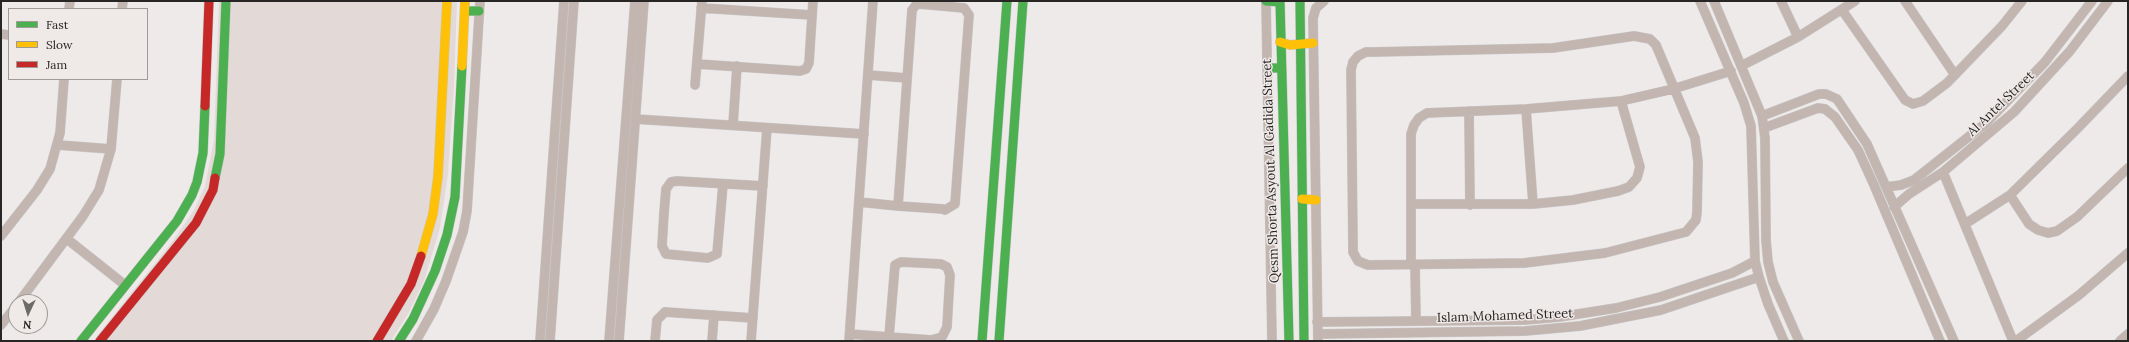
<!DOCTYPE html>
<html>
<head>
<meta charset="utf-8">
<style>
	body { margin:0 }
	#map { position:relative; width:2129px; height:342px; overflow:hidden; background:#edeae9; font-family:Lora,serif }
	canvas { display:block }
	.frame { position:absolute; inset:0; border:2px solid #282625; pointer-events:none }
	.legend { position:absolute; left:8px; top:8px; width:140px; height:72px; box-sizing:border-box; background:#efe9e7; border:1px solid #9f9b99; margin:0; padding:5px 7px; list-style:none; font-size:12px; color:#282625 }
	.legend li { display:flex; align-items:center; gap:8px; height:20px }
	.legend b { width:20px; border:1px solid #9f9b99 }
	.north { position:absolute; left:8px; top:294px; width:40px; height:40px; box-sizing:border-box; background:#efe9e7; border:1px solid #9f9b99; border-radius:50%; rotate:184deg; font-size:11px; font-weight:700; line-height:16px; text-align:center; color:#282625 }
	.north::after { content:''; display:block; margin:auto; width:14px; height:18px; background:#6d6b6a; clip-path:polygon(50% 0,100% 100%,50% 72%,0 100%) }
</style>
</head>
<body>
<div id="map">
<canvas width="2129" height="342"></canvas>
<div class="frame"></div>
<ul class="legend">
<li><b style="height:5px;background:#4caf50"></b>Fast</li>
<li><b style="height:5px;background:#ffc107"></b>Slow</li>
<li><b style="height:5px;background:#c62828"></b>Jam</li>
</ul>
<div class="north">N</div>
</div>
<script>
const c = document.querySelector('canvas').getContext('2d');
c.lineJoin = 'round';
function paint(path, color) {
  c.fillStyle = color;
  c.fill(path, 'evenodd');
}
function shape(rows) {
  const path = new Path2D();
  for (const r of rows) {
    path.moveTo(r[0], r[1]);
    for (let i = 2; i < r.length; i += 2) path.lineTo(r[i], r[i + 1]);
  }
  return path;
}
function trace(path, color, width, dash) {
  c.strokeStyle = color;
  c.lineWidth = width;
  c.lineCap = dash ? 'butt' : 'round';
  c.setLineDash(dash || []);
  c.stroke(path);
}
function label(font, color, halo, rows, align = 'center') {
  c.font = font + ' Lora,serif';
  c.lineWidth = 3;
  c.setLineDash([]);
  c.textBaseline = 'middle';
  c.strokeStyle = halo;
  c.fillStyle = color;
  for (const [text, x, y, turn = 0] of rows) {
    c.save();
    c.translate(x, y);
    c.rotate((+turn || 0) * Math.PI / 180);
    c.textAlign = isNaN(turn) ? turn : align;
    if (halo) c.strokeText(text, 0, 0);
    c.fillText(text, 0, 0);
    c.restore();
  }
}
const built = shape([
	[219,1,457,1,454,85,448,174,440,228,424,281,408,314,391,341,93,341,172,242,194,210,205,186,214,140]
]);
const street = shape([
	[1266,1,1272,341],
	[1700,1,1744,103,1751,126,1755,261,1759,277,1768,304,1784,341],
	[1714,1,1762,116,1765,138,1766,240,1768,262,1773,282,1799,341],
	[1781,1,1798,37],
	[1905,1,1955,75],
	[701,8,812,15],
	[69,9,70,1],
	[122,9,123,1],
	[1842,10,1905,100,1913,104,1923,101,1947,83,2002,26,2022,1],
	[1,34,9,35],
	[1634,36,1650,39,1656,45,1695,138,1698,162,1697,212,1696,220,1686,232,1605,253,1524,263,1368,265,1358,261,1353,252,1353,246,1351,70,1353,62,1358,56,1366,52,1374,52,1553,48,1634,36],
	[697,64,800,71,806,69,809,63,813,1],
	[1741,66,1798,37,1855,1],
	[868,75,907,78],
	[695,85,702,1],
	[1526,109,1533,204],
	[1469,111,1470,205],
	[1762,116,1819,94,1826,94,1837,99,1867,144,1954,341],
	[635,119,864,134],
	[733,125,737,66],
	[1764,128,1818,108,1825,109,1835,117,1858,150,1874,185,1940,341],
	[58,145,111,149],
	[1943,172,2013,341],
	[723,184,717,254,708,258,666,254,662,246,664,213,666,189,671,182,677,181,763,186],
	[1886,187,1901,185,1914,180,1986,123,2045,62,2092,1],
	[2010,195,2029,224,2038,230,2048,233,2057,231,2077,217,2128,168],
	[859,202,898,206,943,209,945,210,955,204,969,15,964,8,920,4,916,5,912,10,898,206],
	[1411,204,1533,204,1573,200,1618,191,1629,187,1637,178,1640,167,1621,101],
	[1894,207,1909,194,1943,172,2014,112,2070,51,2108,1],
	[1965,224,2010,195,2076,130,2128,76],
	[1,236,37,190,50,169,60,133,64,79],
	[67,239,125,285],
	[1411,265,1411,134,1414,125,1419,118,1427,113,1526,109,1621,101,1673,89,1731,71],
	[1415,265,1416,321],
	[19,302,83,216,99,190,111,149,117,79],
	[1317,322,1525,320,1559,317,1616,308,1660,297,1732,273,1755,261],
	[1,325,16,306],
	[850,334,889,337,931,340,942,337,947,327,950,275,947,267,941,264,901,262,895,265,889,337],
	[1318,334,1525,331,1580,326,1661,310,1759,277],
	[416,341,434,309,446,281,463,232,467,211,480,1],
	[540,341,564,1],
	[550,341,574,1],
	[609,341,635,1],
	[619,341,644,1],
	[655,341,657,320,665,312,753,318],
	[712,341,714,315],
	[751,341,767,128],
	[849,341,873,1],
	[1318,341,1313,18,1316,8,1324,1],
	[2016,341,2079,295,2128,253],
	[2120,341,2128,334]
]);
const fast = shape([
	[1266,1,1280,2],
	[1280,1,1289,341],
	[1300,1,1304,341],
	[465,11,479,11],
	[1268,68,1281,68],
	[215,178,220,154,226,1],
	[81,341,177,221,192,195,197,182,203,153,205,106],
	[399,341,413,319,435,271,447,235,455,197,462,66],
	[982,341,1007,1],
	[999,341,1023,1]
]);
const slow = shape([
	[1280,42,1290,45,1313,43],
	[462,66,465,1],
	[1302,199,1316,200],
	[421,256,433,214,438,176,447,1]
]);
const jam = shape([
	[205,106,209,1],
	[100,341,196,223,213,190,215,178],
	[377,341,411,284,421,256]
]);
const streetNames = [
	["Al Antel Street",2001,104,-44],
	["Qesm Shorta Asyout Al Gadida Street",1271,171,-92],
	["Islam Mohamed Street",1505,316,-2]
];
paint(built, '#e3dad8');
trace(street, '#c9c7c7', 10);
trace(fast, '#c9c7c7', 10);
trace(slow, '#c9c7c7', 10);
trace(jam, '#c9c7c7', 10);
trace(street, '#c3b6b1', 9);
trace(fast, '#4caf50', 9);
trace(slow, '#ffc107', 9);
trace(jam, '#c62828', 9);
label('13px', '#282625', '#efe9e7', streetNames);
</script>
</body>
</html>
